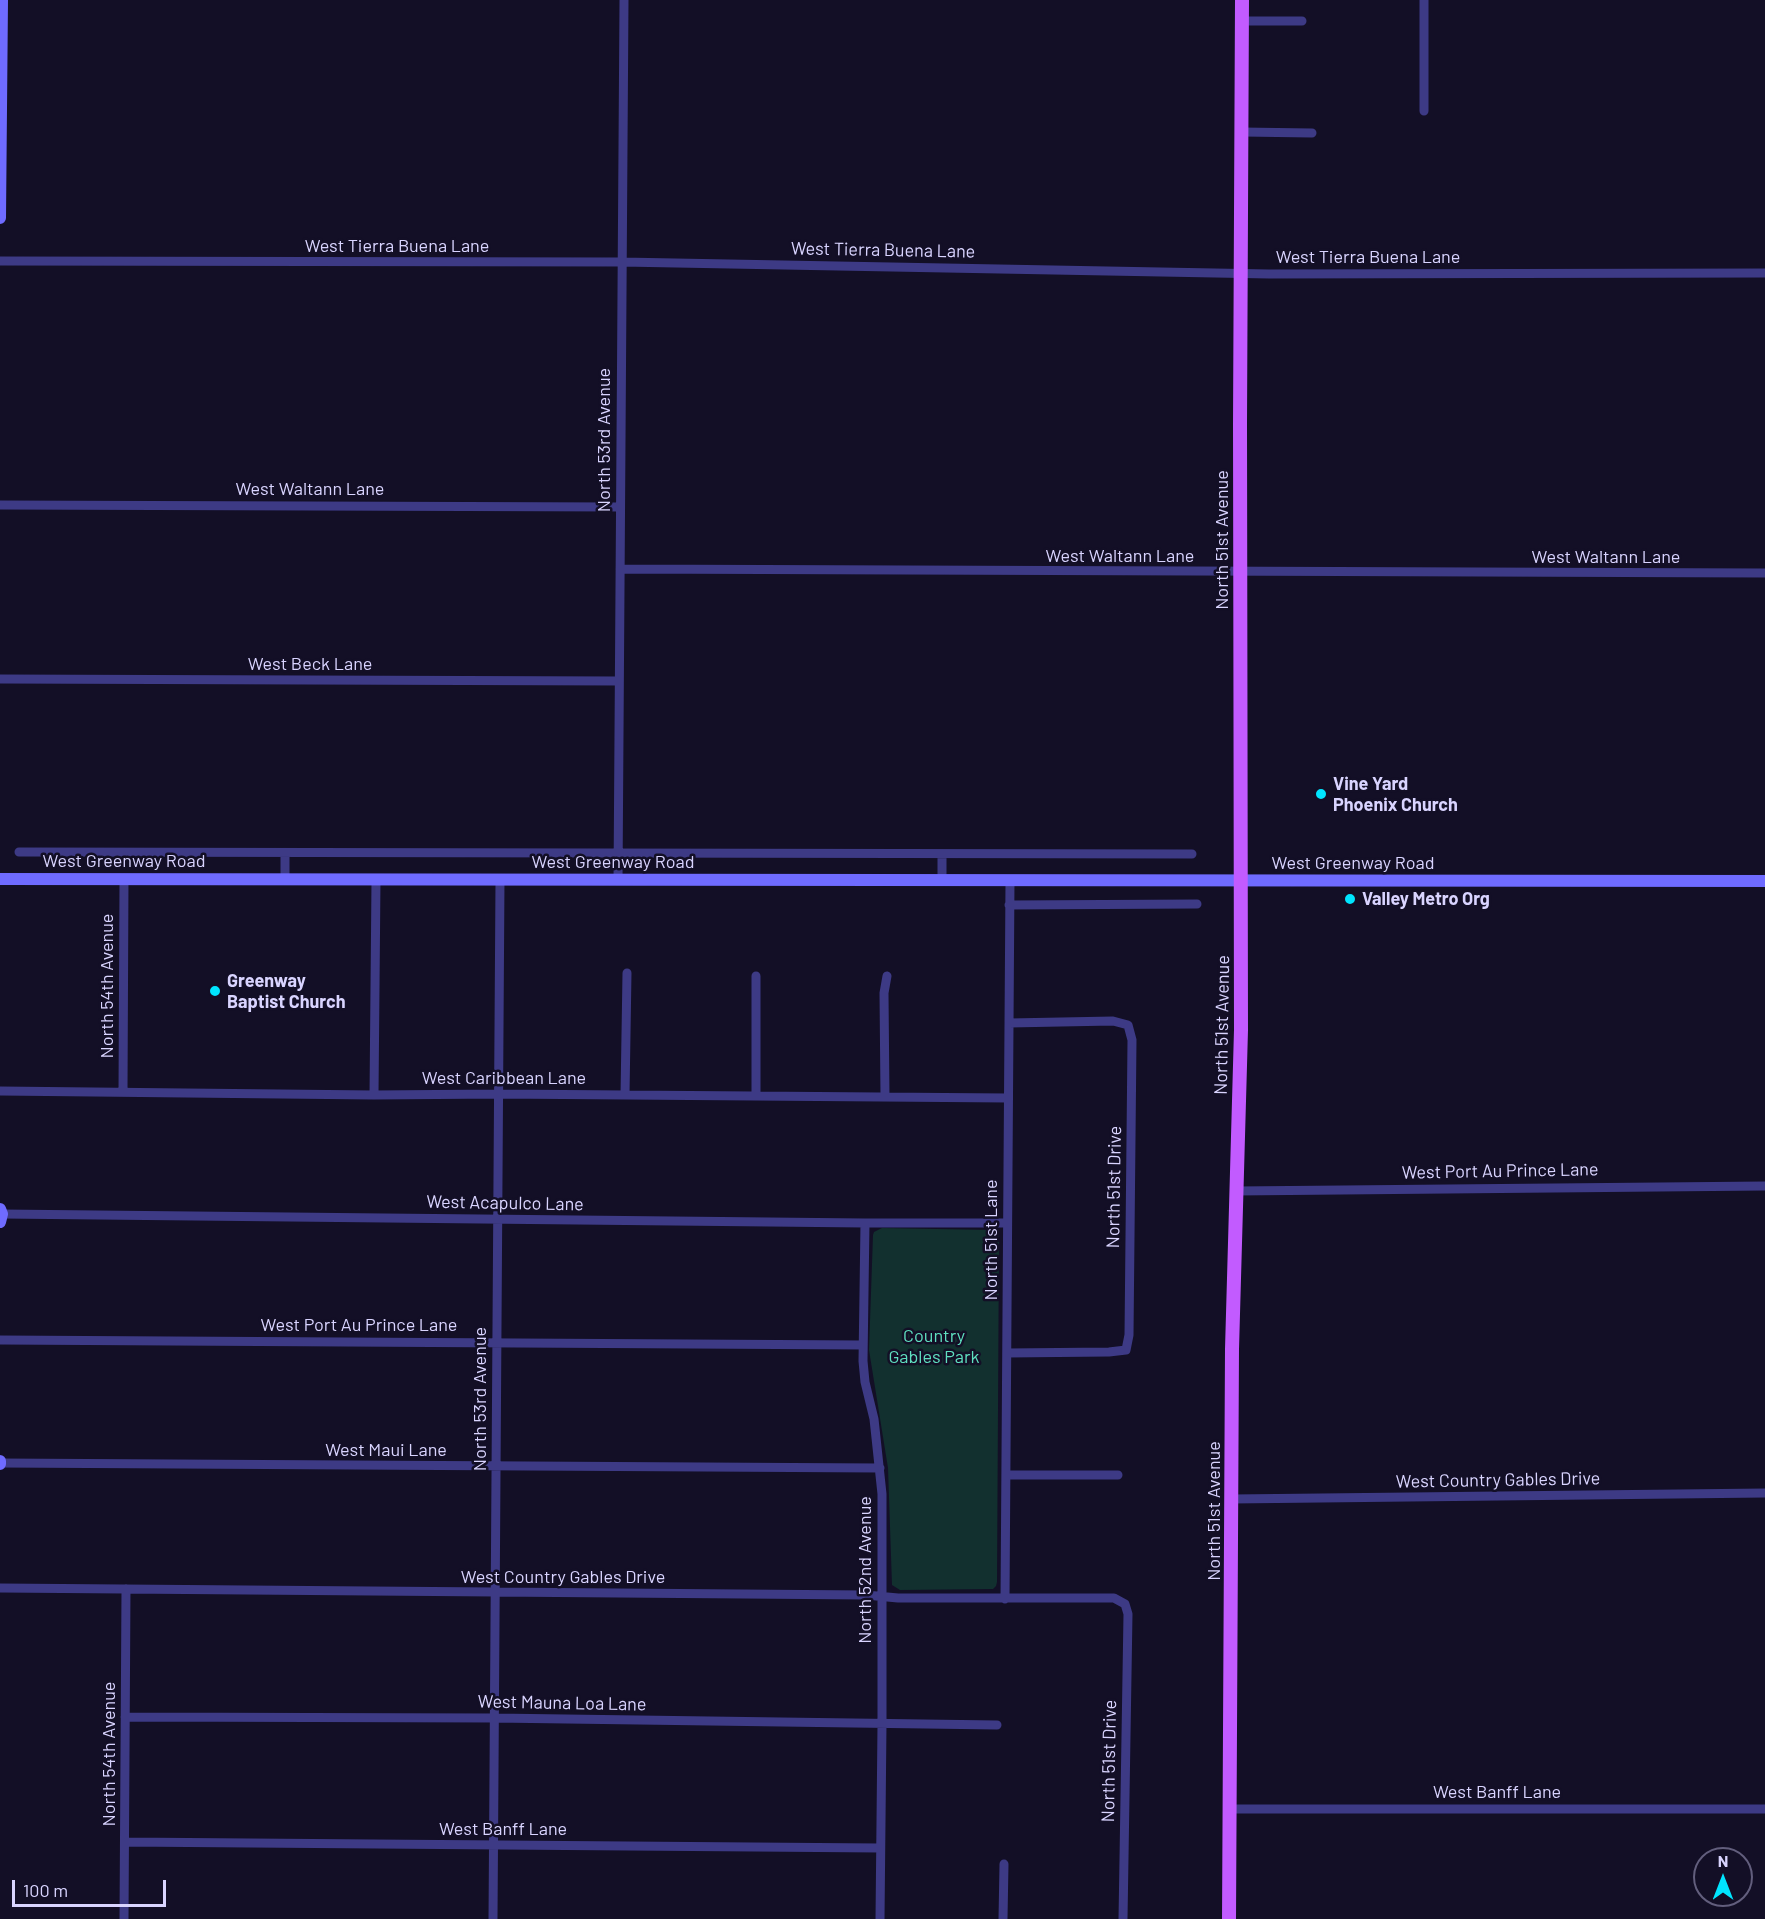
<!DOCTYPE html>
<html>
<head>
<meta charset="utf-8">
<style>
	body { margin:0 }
	#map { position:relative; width:1765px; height:1919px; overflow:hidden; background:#130f26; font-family:Barlow,sans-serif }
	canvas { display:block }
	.north { position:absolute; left:1693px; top:1847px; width:60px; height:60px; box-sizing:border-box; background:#130f26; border:2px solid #625e7d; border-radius:50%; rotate:0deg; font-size:16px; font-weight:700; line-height:24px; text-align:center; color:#d9d4ff }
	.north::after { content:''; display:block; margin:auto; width:21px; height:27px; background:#00e5ff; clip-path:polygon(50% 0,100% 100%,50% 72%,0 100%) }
	.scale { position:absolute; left:12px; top:1880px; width:154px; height:27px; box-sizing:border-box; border:3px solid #d9d4ff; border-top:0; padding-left:8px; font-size:18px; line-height:21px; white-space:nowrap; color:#d9d4ff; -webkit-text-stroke:4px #130f26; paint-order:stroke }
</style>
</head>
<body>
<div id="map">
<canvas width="1765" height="1919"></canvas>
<div class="north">N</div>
<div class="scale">100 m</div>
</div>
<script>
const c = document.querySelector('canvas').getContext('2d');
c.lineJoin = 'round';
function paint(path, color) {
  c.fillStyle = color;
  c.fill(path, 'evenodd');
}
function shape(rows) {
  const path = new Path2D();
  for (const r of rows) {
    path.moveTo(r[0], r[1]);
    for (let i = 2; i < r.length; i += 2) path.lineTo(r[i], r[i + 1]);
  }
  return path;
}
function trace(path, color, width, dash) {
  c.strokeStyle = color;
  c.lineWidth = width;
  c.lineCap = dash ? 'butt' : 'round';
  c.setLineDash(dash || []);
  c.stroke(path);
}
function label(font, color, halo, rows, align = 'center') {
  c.font = font + ' Barlow,sans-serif';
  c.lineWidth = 5;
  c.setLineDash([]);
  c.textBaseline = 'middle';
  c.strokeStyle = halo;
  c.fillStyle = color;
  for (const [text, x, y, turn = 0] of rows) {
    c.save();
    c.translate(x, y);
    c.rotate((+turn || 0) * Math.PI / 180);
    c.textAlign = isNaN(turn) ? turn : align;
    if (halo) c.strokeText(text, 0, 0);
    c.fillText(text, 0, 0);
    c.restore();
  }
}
const green = shape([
	[882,1228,993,1230,999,1237,997,1582,996,1586,993,1589,900,1590,892,1585,888,1468,869,1350,873,1235,874,1232]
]);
const street = shape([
	[1242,21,1302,21],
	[1424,111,1424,0],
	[1242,132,1312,133],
	[0,261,622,262,1269,274,1765,273],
	[0,505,620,507],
	[620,569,1765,573],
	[0,679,619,681],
	[19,852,1192,854],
	[942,854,942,881],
	[285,880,285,854],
	[618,880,624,0],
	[1009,905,1197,904],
	[756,976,756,1096],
	[0,1091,374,1095,499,1094,1008,1098],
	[123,1092,124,879],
	[374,1095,376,880],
	[625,1095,627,973],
	[885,1097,884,993,887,976],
	[1236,1191,1765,1186],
	[2,1214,865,1223,1007,1223],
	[865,1223,863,1361,865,1382,874,1419,882,1494,882,1724,880,1919],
	[0,1340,863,1345],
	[1007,1353,1109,1352,1126,1350,1129,1335,1132,1040,1128,1025,1113,1021,1009,1023],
	[0,1463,880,1468],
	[1006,1475,1118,1475],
	[1232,1499,1765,1493],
	[0,1588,866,1595,898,1598,1114,1598,1125,1604,1128,1614,1123,1919],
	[1005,1599,1010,881],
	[125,1717,495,1718,997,1725],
	[1229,1809,1765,1809],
	[125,1842,880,1848],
	[124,1919,126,1589],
	[493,1919,500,880],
	[1003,1919,1004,1864]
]);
const secondary = shape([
	[0,218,2,0],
	[0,879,1765,881],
	[0,1209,2,1214,0,1222],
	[0,1461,0,1464]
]);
const primary = shape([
	[1229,1919,1232,1349,1241,1030,1240,423,1242,0]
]);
const markers = [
	[1321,794,6,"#00e5ff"],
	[1350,899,6,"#00e5ff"],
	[215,991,6,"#00e5ff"]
];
const streetNames = [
	["West Tierra Buena Lane",397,246],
	["West Tierra Buena Lane",883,250,1],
	["West Tierra Buena Lane",1368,257],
	["North 53rd Avenue",604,440,-90],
	["West Waltann Lane",310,489],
	["North 51st Avenue",1222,540,-90],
	["West Waltann Lane",1120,556],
	["West Waltann Lane",1606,557],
	["West Beck Lane",310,664],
	["West Greenway Road",124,861],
	["West Greenway Road",613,862],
	["West Greenway Road",1353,863],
	["North 54th Avenue",107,986,-90],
	["North 51st Avenue",1222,1025,-89],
	["West Caribbean Lane",504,1078],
	["West Port Au Prince Lane",1500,1171,-1],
	["North 51st Drive",1114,1187,-89],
	["West Acapulco Lane",505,1203,1],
	["North 51st Lane",991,1240,-90],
	["West Port Au Prince Lane",359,1325],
	["North 53rd Avenue",480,1399,-90],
	["West Maui Lane",386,1450],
	["West Country Gables Drive",1498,1480,-1],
	["North 51st Avenue",1214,1511,-90],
	["North 52nd Avenue",865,1570,-90],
	["West Country Gables Drive",563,1577],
	["West Mauna Loa Lane",562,1703,1],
	["North 54th Avenue",109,1754,-90],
	["North 51st Drive",1109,1761,-89],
	["West Banff Lane",1497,1792],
	["West Banff Lane",503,1829]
];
const poiNames = [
	["Vine Yard",1333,784],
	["Phoenix Church",1333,805],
	["Valley Metro Org",1362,899],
	["Greenway",227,981],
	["Baptist Church",227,1002]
];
const parkNames = [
	["Country",934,1336],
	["Gables Park",934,1357]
];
paint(green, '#12302f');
trace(street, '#3d3a85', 9);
trace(secondary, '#6f6bff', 12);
trace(primary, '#c25bff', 14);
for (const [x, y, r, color] of markers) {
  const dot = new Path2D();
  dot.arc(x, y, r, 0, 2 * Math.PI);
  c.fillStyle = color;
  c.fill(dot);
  trace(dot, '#130f26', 2);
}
label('18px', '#d9d4ff', '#130f26', streetNames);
label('bold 18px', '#d9d4ff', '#130f26', poiNames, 'left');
label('18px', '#5fe0c0', '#130f26', parkNames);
</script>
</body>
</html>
